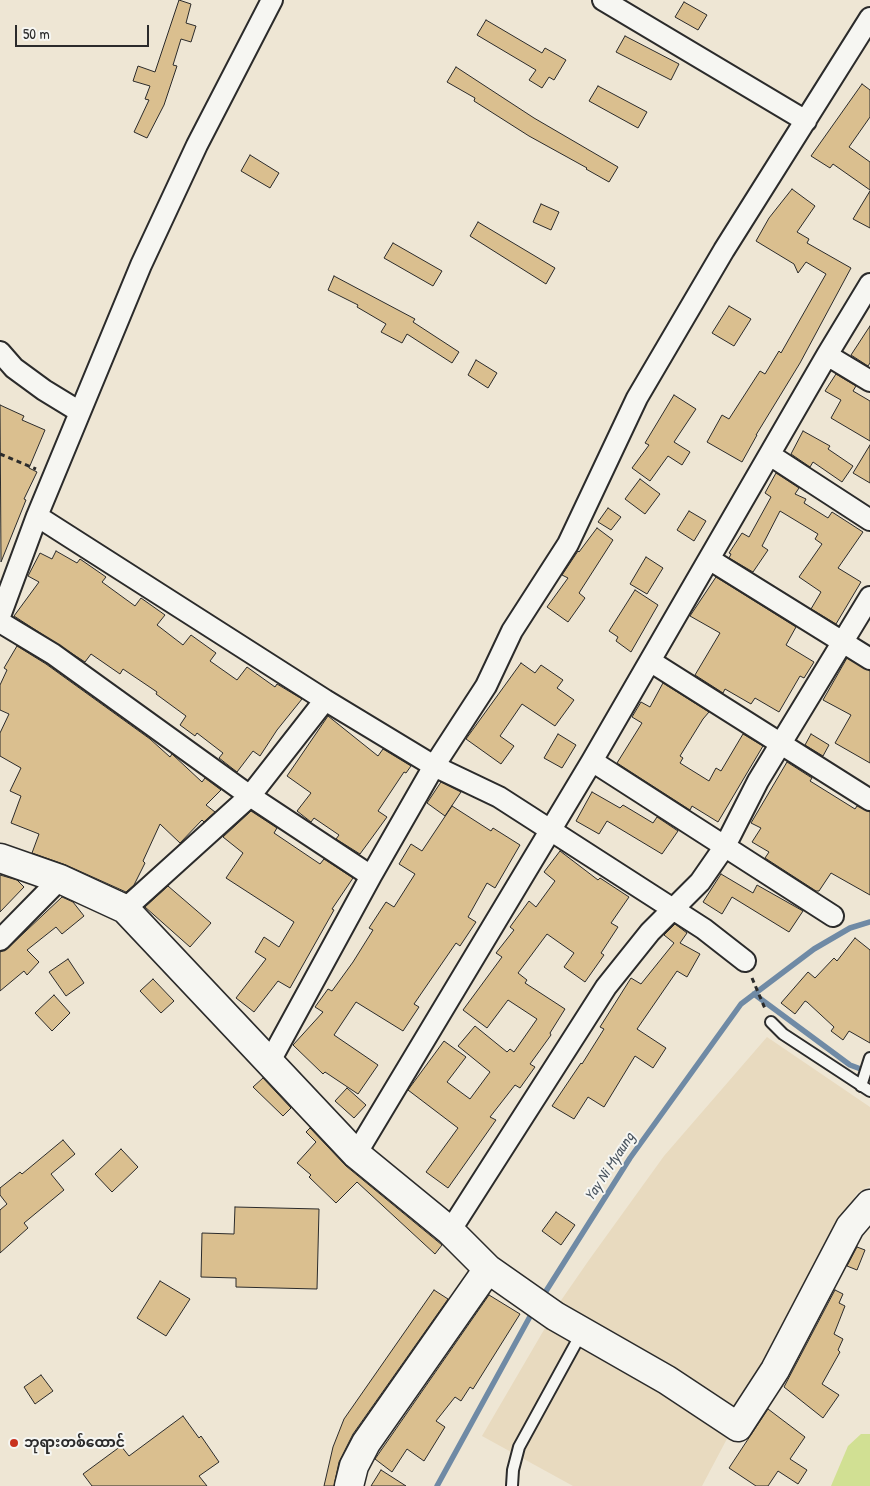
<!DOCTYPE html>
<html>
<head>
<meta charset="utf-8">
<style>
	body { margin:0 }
	#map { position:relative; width:870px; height:1486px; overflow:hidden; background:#eee6d4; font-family:"Patrick Hand",sans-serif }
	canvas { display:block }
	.scale { position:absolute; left:15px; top:25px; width:134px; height:22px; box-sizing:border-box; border:2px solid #2b2b2b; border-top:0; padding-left:6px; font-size:15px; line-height:18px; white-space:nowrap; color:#2b2b2b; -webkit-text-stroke:4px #f6f6f2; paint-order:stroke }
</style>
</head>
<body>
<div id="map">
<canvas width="870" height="1486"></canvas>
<div class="scale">50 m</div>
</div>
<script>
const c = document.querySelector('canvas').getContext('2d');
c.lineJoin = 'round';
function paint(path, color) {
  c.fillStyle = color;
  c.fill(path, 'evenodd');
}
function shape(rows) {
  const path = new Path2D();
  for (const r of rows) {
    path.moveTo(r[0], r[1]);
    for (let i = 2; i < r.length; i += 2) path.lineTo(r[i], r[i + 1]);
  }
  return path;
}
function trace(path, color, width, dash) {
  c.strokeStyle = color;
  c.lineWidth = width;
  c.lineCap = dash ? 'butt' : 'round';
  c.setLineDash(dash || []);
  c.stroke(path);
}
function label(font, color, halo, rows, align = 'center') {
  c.font = font + ' "Patrick Hand","Noto Sans Myanmar",sans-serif';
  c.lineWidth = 4;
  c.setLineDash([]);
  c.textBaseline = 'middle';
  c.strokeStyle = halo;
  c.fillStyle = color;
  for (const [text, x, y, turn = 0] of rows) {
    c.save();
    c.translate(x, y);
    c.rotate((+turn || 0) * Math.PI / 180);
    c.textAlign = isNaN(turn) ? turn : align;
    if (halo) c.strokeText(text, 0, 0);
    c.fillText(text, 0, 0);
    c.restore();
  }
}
const built = shape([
	[767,1037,870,1107,870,1186,857,1193,702,1486,573,1486,482,1436,562,1299,589,1260,664,1156]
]);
const green = shape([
	[861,1434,870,1434,870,1486,831,1486,848,1446]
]);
const stream = shape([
	[754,994,850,1065,866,1071],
	[541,1299,630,1158,741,1004,814,949,850,928,870,922],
	[437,1486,533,1311]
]);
const building = shape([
	[179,0,191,4,186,23,196,26,191,42,181,39,173,65,177,66,164,105,147,138,134,132,149,100,145,99,150,86,133,81,138,66,155,72,179,0],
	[684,2,707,15,698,30,675,17,684,2],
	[486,20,542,53,545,48,566,60,554,80,549,77,542,88,529,80,536,70,477,35,486,20],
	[625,36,679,64,671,80,616,52,625,36],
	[456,67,534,118,618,167,609,182,586,169,587,168,529,136,474,101,475,98,447,82,456,67],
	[862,84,870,90,870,117,849,147,870,162,870,190,833,164,830,168,811,156,862,84],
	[598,86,647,112,638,128,589,101,598,86],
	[250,155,279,173,270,188,241,171,250,155],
	[792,189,815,206,797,232,809,239,807,243,851,268,800,363,756,435,757,435,742,462,707,442,722,415,729,419,760,371,765,374,779,351,781,353,826,274,806,262,798,273,794,264,756,241,769,218,792,189],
	[870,191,870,228,853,219,870,191],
	[541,204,559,212,551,230,533,222,541,204],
	[478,222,555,268,546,284,470,236,478,222],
	[393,243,442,271,433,286,384,258,393,243],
	[334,276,415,319,413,322,459,352,452,363,407,334,402,343,381,332,386,324,357,307,358,305,328,290,334,276],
	[729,306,751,319,734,346,712,333,729,306],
	[870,326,870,363,868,366,851,355,870,326],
	[476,360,497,373,488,388,468,375,476,360],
	[836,374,856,386,853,391,870,401,870,441,831,418,841,400,825,391,836,374],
	[674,395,696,409,674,442,690,452,682,465,668,456,650,481,632,468,649,445,645,443,674,395],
	[0,405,24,416,22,420,45,430,29,468,37,472,24,499,26,500,1,562,0,405],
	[803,431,830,446,828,449,853,466,842,482,813,462,810,467,791,454,803,431],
	[870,445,870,483,853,473,870,445],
	[776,473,799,488,795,494,806,499,804,503,828,518,832,512,863,532,838,568,861,582,836,624,811,609,821,592,799,577,822,544,815,539,818,534,780,511,762,546,768,550,753,572,729,558,731,554,729,553,742,533,749,537,771,497,765,493,776,473],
	[640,479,660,494,645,514,625,499,640,479],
	[608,508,621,517,611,530,598,522,608,508],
	[689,511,706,521,694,541,677,530,689,511],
	[597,528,613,540,579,593,585,598,568,622,547,607,568,578,562,575,578,551,579,552,597,528],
	[56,551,77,563,80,559,106,577,102,582,135,606,141,598,165,615,157,625,183,645,191,635,216,653,210,661,237,680,247,667,275,687,277,684,302,699,277,730,260,756,253,751,237,772,219,758,223,753,197,733,195,736,180,725,186,716,156,694,157,692,123,669,120,674,91,654,85,662,14,616,39,582,28,576,40,553,52,559,56,551],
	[646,557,663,568,647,594,630,584,646,557],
	[716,577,796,627,786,645,814,662,804,678,800,676,779,712,755,698,751,704,725,689,723,693,695,675,720,633,690,616,716,577],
	[635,590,658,605,631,652,616,641,618,637,609,631,635,590],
	[17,646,46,664,150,739,170,757,172,754,202,782,205,778,221,790,206,805,215,812,204,822,202,820,180,843,160,824,143,861,145,863,134,885,126,892,66,865,32,853,39,834,11,823,21,796,10,791,21,768,0,756,0,733,9,714,0,710,0,685,7,670,4,668,17,646],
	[847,658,870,671,870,763,835,743,851,715,823,700,847,658],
	[521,663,535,673,541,665,563,680,557,688,574,700,555,726,522,704,500,736,514,746,501,764,466,739,521,663],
	[663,683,709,712,703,719,680,756,683,758,680,763,709,781,716,768,721,771,743,734,763,746,718,822,692,806,690,810,617,763,642,723,632,717,641,702,650,707,663,683],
	[328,716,378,756,383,749,411,766,406,773,404,772,378,811,387,817,360,854,336,839,339,835,314,818,311,822,297,811,311,793,287,776,328,716],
	[558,734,576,745,562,768,544,758,558,734],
	[811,734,829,745,823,756,805,745,811,734],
	[787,762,812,778,810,781,855,809,857,806,870,812,870,895,831,873,819,891,816,891,765,858,769,852,752,842,761,828,751,823,787,762],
	[441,782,461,792,445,816,427,803,441,782],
	[592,792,620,808,623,805,653,823,657,817,678,831,662,854,607,821,599,834,576,821,592,792],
	[452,806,491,831,493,828,520,845,495,888,487,883,468,917,476,922,460,946,456,943,414,1004,419,1007,403,1031,356,1002,334,1035,378,1065,358,1094,325,1072,323,1074,293,1045,323,1012,315,1007,328,989,332,991,353,962,373,930,369,928,386,902,394,907,415,874,399,864,411,844,422,851,452,806],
	[251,811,277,828,274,833,320,864,324,859,353,878,332,909,334,910,290,988,278,981,254,1012,236,998,266,959,255,952,264,937,279,947,294,922,226,878,243,853,223,837,251,811],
	[560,851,598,880,600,878,629,897,611,923,618,927,601,953,604,955,585,982,564,967,574,953,547,934,518,973,527,980,525,983,565,1009,550,1033,551,1035,530,1064,535,1067,520,1088,515,1085,490,1117,496,1120,448,1188,426,1172,458,1128,408,1090,444,1041,466,1057,447,1082,470,1099,490,1072,458,1046,475,1026,507,1052,510,1049,514,1052,537,1019,508,1000,487,1028,463,1010,502,957,496,953,514,930,510,927,529,901,536,907,555,881,544,872,560,851],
	[721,874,753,893,757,885,803,911,789,932,732,897,722,914,703,902,721,874],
	[0,875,17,880,24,887,0,912,0,875],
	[168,886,211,923,190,947,145,907,168,886],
	[62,897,73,902,84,916,62,934,56,927,27,950,39,962,27,975,24,971,0,991,0,952,8,948,62,897],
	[675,924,687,933,680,943,700,954,687,977,677,971,637,1029,666,1048,653,1068,635,1056,604,1107,588,1097,574,1119,552,1106,581,1063,582,1064,604,1029,600,1027,631,978,641,984,674,943,664,935,675,924],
	[855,938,870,950,870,1043,849,1031,843,1040,831,1031,834,1027,807,1002,805,1001,795,1014,781,1003,808,972,815,978,834,958,837,961,855,938],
	[68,959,84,983,66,996,49,972,68,959],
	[153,979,174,1001,161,1013,140,991,153,979],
	[54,995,70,1013,52,1031,35,1013,54,995],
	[263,1078,291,1108,283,1116,253,1087,263,1078],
	[347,1088,366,1105,354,1118,335,1101,347,1088],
	[310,1128,346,1166,442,1245,435,1254,357,1182,336,1203,309,1177,311,1175,297,1163,316,1142,306,1132,310,1128],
	[63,1140,75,1154,51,1174,64,1190,24,1223,28,1228,0,1253,0,1210,7,1204,0,1195,0,1188,20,1172,22,1174,63,1140],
	[121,1149,138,1167,112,1192,95,1174,121,1149],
	[235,1207,319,1209,317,1289,236,1287,236,1278,201,1277,202,1233,234,1234,235,1207],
	[556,1212,575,1225,561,1245,542,1231,556,1212],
	[857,1247,865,1250,857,1270,847,1266,857,1247],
	[160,1281,190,1299,166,1336,137,1318,160,1281],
	[434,1290,448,1299,353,1434,339,1462,334,1486,324,1486,333,1447,344,1419,434,1290],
	[835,1290,843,1294,839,1303,845,1306,834,1334,843,1339,838,1350,840,1352,822,1384,839,1395,823,1418,784,1387,835,1290],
	[489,1295,520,1314,473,1389,470,1387,461,1401,455,1397,436,1421,445,1427,424,1461,407,1449,392,1472,375,1459,489,1295],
	[41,1375,53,1391,35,1404,24,1387,41,1375],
	[768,1409,805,1437,790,1459,807,1470,798,1484,778,1471,768,1486,756,1486,729,1468,768,1409],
	[183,1416,199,1438,201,1436,219,1462,199,1476,207,1486,92,1486,83,1474,121,1446,129,1456,183,1416],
	[381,1470,406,1486,371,1486,381,1470]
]);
const path = shape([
	[0,454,36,469],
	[752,978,766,1011]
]);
const lane = shape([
	[771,1022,783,1034,870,1091],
	[861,1086,870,1058],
	[512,1486,513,1470,519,1447,582,1332]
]);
const street = shape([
	[603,0,806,121],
	[0,352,14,368,44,390,80,412],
	[827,355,870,381],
	[770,455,870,520],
	[37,516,325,700,434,766,499,797,704,929,745,961],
	[709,559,870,659],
	[0,616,37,516,141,265,197,145,272,0],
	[0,622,53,654,250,796,371,876],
	[650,661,870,800],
	[592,761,833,916],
	[125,909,250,796,325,700],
	[0,940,60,879],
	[269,1063,371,876,434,766,486,686,512,631,568,544,637,398,724,250,870,18],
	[356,1154,592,761,827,355,870,284],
	[450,1231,606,987,650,932,700,882,725,846,758,781,870,597]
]);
const secondary = shape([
	[0,858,60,879,125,909,356,1154,450,1231,488,1269,555,1316,667,1380,738,1427,775,1370,850,1227,870,1204],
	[349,1486,354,1466,366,1443,488,1269]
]);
const markers = [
	[14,1443,5,"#c8321e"]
];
const poiNames = [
	["ဘုရားတစ်ထောင်",24,1443]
];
const waterNames = [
	["Yay Ni Myaung",610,1167,-57]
];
paint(built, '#e8dabf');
paint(green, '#d1e093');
trace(stream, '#6f8aa5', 5.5);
paint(building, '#dabf8f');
trace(building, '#2b2b2b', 1);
trace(lane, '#2b2b2b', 14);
trace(street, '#2b2b2b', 24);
trace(secondary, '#2b2b2b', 31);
trace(path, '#2b2b2b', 3, [5, 4]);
trace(lane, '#f6f6f2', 10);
trace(street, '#f6f6f2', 20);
trace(secondary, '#f6f6f2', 28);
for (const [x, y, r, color] of markers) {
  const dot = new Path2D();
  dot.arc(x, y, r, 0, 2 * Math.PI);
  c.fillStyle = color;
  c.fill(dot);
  trace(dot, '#f6f6f2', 2);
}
label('bold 14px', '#2b2b2b', '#f6f6f2', poiNames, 'left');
label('italic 15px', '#48535e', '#f6f6f2', waterNames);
</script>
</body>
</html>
